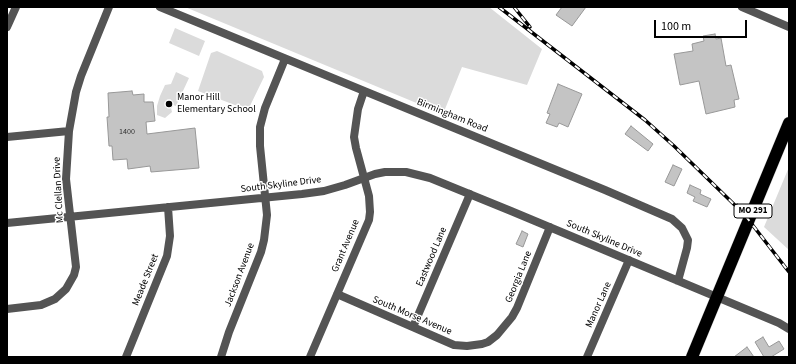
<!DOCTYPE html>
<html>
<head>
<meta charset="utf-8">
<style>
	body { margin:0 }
	#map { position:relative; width:796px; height:364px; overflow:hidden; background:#fff; font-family:"Source Sans 3",sans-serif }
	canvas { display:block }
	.frame { position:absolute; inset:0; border:8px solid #000; pointer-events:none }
	.scale { position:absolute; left:654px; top:20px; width:93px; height:18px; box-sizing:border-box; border:2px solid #000; border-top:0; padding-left:5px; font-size:12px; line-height:14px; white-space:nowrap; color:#000; -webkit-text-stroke:3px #fff; paint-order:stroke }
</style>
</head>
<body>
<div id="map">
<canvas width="796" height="364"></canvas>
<div class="frame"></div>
<div class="scale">100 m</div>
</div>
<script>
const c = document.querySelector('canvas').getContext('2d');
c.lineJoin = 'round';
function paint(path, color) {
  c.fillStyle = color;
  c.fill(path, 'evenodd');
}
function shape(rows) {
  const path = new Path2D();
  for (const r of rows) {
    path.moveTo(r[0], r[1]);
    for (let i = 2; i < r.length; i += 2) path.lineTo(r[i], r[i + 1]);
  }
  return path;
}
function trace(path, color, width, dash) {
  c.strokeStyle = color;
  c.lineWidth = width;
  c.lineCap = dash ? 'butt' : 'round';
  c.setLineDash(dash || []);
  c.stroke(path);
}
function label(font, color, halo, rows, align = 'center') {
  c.font = font + ' "Source Sans 3",sans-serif';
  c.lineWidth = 3;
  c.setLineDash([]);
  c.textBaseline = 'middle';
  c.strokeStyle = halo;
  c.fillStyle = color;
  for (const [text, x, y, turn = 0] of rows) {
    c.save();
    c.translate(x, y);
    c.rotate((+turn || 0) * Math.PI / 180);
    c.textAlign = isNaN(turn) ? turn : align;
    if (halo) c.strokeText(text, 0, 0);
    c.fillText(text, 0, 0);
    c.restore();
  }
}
const green = shape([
	[185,7,489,7,542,49,527,85,462,67,443,114],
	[175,28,205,41,199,56,169,43],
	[217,51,262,71,264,77,248,110,198,91,211,53],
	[176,72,189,78,176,106,170,104,172,112,165,118,157,115,157,106,160,96,165,85,171,84],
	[789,167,789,250,764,227]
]);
const building = shape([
	[562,7,586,7,572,26,556,15,562,7],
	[715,34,716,39,721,38,726,66,731,65,739,99,734,100,735,107,706,114,699,81,680,85,674,54,693,51,692,44,704,41,703,36,715,34],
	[558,84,582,94,568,127,559,123,557,127,546,123,550,114,547,113,558,84],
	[132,91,133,95,144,94,144,102,153,102,155,121,146,122,147,134,195,128,199,168,151,172,150,166,128,169,127,159,113,160,112,146,109,146,107,117,109,117,108,93,132,91],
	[631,126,653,144,648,151,625,134,631,126],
	[673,165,682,169,674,186,665,182,673,165],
	[690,185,701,190,700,194,711,199,707,207,693,201,695,197,687,193,690,185],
	[522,231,528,234,523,247,516,244,522,231],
	[763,337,769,347,779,341,784,349,771,357,764,357,755,342,763,337],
	[747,347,754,357,734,357,747,347]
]);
const minor = shape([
	[160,7,605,190,672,219,682,228,688,240,687,248,678,281],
	[742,7,789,27],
	[7,27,16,7],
	[7,137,69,131],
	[7,223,302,194,324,191,345,185,375,174,385,172,406,172,430,178,511,211,779,323,789,329],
	[337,294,454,345,467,346,482,344,488,342,497,335,512,317,517,308,550,227],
	[7,309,41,305,55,299,66,289,74,275,76,267,66,179,69,131,76,92,81,76,109,7],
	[413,327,470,194],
	[126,357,167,256,170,236,168,207],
	[221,357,229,332,261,252,264,240,267,215,260,146,260,127,265,108,285,59],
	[310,357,369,220,370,212,369,196,356,148,354,137,358,109,364,91],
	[587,357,629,260]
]);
const highway = shape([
	[692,357,789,123]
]);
const rail = shape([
	[499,7,645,120,674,146,744,214,789,272],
	[514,7,530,27]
]);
const markers = [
	[169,104,4,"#000"]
];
const numberNames = [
	["1400",127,132]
];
const shields = [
	[753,211,38]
];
const shieldNames = [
	["MO 291",753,211]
];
const poiNames = [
	["Manor Hill",177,98],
	["Elementary School",177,110]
];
const streetNames = [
	["Birmingham Road",452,116,22],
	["South Skyline Drive",281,185,-7],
	["Mc Clellan Drive",59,190,-93],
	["South Skyline Drive",604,239,23],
	["Grant Avenue",346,246,-67],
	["Eastwood Lane",432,257,-67],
	["Jackson Avenue",240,275,-69],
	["Georgia Lane",519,277,-68],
	["Meade Street",146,280,-68],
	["Manor Lane",599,305,-66],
	["South Morse Avenue",412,316,23]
];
paint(green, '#dbdbdb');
paint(building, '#c4c4c4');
trace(building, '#989898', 1);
trace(highway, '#dbdbdb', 13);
trace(minor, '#545454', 8);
trace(highway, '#000', 12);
trace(rail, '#000', 3.5);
trace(rail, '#fff', 2, [6]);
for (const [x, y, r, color] of markers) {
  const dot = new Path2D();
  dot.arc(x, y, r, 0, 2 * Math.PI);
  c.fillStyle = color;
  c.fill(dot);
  trace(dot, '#fff', 1.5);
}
label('8px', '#313131', null, numberNames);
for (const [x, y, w] of shields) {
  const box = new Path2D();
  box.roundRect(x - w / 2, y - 7, w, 14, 3);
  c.fillStyle = '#fff';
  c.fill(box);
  trace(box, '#000', 1);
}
label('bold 9px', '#000', null, shieldNames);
label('10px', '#000', '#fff', poiNames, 'left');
label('10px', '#000', '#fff', streetNames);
</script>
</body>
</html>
